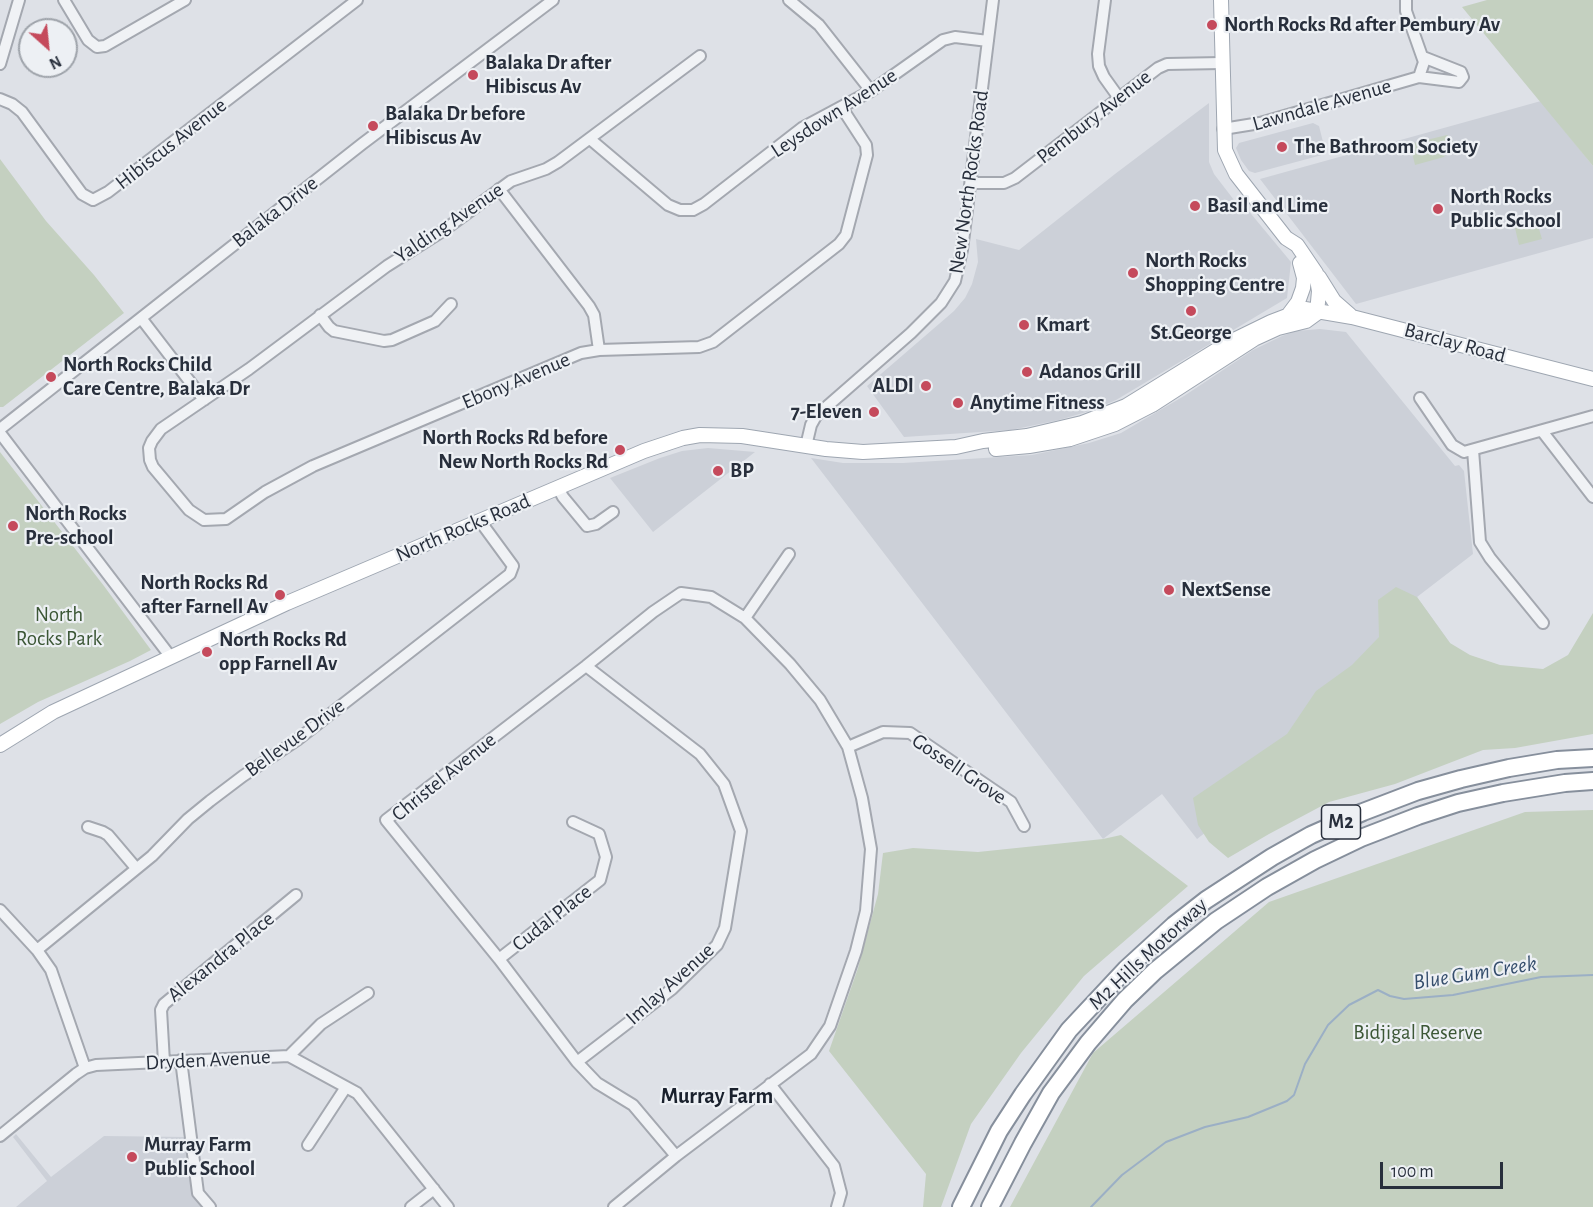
<!DOCTYPE html>
<html>
<head>
<meta charset="utf-8">
<style>
	body { margin:0 }
	#map { position:relative; width:1593px; height:1207px; overflow:hidden; background:#dee1e7; font-family:"Alegreya Sans",sans-serif }
	canvas { display:block }
	.north { position:absolute; left:18px; top:18px; width:60px; height:60px; box-sizing:border-box; background:#edf0f4; border:2px solid #9ea3aa; border-radius:50%; rotate:153deg; font-size:16px; font-weight:700; line-height:24px; text-align:center; color:#282f3c }
	.north::after { content:''; display:block; margin:auto; width:21px; height:27px; background:#c54a5c; clip-path:polygon(50% 0,100% 100%,50% 72%,0 100%) }
	.scale { position:absolute; left:1380px; top:1162px; width:123px; height:27px; box-sizing:border-box; border:3px solid #282f3c; border-top:0; padding-left:8px; font-size:18px; line-height:21px; white-space:nowrap; color:#282f3c; -webkit-text-stroke:4px #edf0f4; paint-order:stroke }
</style>
</head>
<body>
<div id="map">
<canvas width="1593" height="1207"></canvas>
<div class="north">N</div>
<div class="scale">100 m</div>
</div>
<script>
const c = document.querySelector('canvas').getContext('2d');
c.lineJoin = 'round';
function paint(path, color) {
  c.fillStyle = color;
  c.fill(path, 'evenodd');
}
function shape(rows) {
  const path = new Path2D();
  for (const r of rows) {
    path.moveTo(r[0], r[1]);
    for (let i = 2; i < r.length; i += 2) path.lineTo(r[i], r[i + 1]);
  }
  return path;
}
function trace(path, color, width, dash) {
  c.strokeStyle = color;
  c.lineWidth = width;
  c.lineCap = dash ? 'butt' : 'round';
  c.setLineDash(dash || []);
  c.stroke(path);
}
function label(font, color, halo, rows, align = 'center') {
  c.font = font + ' "Alegreya Sans",sans-serif';
  c.lineWidth = 4.5;
  c.setLineDash([]);
  c.textBaseline = 'middle';
  c.strokeStyle = halo;
  c.fillStyle = color;
  for (const [text, x, y, turn = 0] of rows) {
    c.save();
    c.translate(x, y);
    c.rotate((+turn || 0) * Math.PI / 180);
    c.textAlign = isNaN(turn) ? turn : align;
    if (halo) c.strokeText(text, 0, 0);
    c.fillText(text, 0, 0);
    c.restore();
  }
}
const built = shape([
	[1541,101,1593,166,1593,238,1356,304,1260,179],
	[1209,103,1209,162,1214,174,1234,200,1247,209,1291,262,1287,298,1116,400,1093,410,1059,420,1011,430,904,437,867,386,954,311,965,298,972,284,978,262,976,239,1019,250,1115,174],
	[1313,123,1319,126,1325,150,1322,155,1255,173,1249,171,1241,160,1236,148,1239,143],
	[1320,329,1346,332,1455,466,1459,465,1464,471,1473,554,1417,597,1450,643,1197,839,1162,794,1103,839,811,458,843,463,903,463,1032,455,1089,443,1121,433,1184,396,1253,350,1282,336,1296,331],
	[708,448,755,452,653,532,610,478,660,458,682,451],
	[16,1134,51,1177,104,1136,186,1137,205,1207,16,1207,47,1181,13,1137]
]);
const green = shape([
	[1487,0,1593,0,1593,166,1462,7],
	[1447,135,1452,139,1453,146,1444,157,1415,165,1410,144],
	[0,159,46,221,94,275,124,313,3,407,0,407],
	[1537,222,1542,239,1519,245,1515,228],
	[0,452,104,586,151,650,130,661,38,702,0,724],
	[1396,587,1417,597,1450,643,1470,655,1500,665,1543,669,1568,655,1593,613,1593,734,1515,748,1483,750,1395,784,1329,802,1269,834,1228,858,1209,842,1198,825,1193,798,1287,734,1316,691,1352,665,1379,637,1378,600],
	[1593,810,1593,1207,1010,1207,1093,1053,1269,902,1525,812],
	[1121,835,1188,886,1084,976,1021,1053,971,1124,941,1207,923,1207,926,1174,829,1051,858,968,878,894,883,853,913,848,978,852,1103,839]
]);
const stream = shape([
	[1091,1207,1122,1175,1166,1142,1205,1127,1248,1117,1287,1101,1294,1095,1305,1064,1328,1025,1349,1005,1378,990,1390,996,1404,999,1453,995,1541,977,1593,975]
]);
const minor = shape([
	[64,0,88,40,97,47,105,46,185,0],
	[789,0,819,25,871,91],
	[1105,0,1098,54,1099,66,1104,77,1119,98],
	[700,56,558,162,546,169,511,181,444,230,387,266,249,369,161,429,152,441,149,448,150,460,153,467,189,510,204,520,226,519,265,492,313,466,581,353,599,350,699,347,713,342,839,244,846,235,867,155,866,145,842,108],
	[0,64,19,0],
	[1419,77,1459,82,1463,77,1461,72,1423,57],
	[0,99,12,104,22,112,82,194,93,200,108,192,357,0],
	[1223,129,1260,123,1419,77,1424,62,1406,11,1406,0],
	[590,139,668,205,680,210,693,210,704,204,802,128,871,91,943,40,955,37,988,41],
	[971,183,1004,183,1015,178,1158,68,1167,64,1222,63],
	[499,189,589,306,594,315,599,350],
	[320,315,329,327,334,331,384,341,392,340,435,321,451,304],
	[141,318,204,400],
	[1420,398,1452,445,1464,452,1593,416],
	[0,429,362,144,553,0],
	[1542,431,1593,497],
	[0,433,170,656],
	[806,446,811,425,816,416,911,333,941,303,955,281,962,250,993,0],
	[1473,450,1480,542,1490,558,1543,623],
	[558,488,563,497,587,526,596,524,613,512],
	[745,618,789,554],
	[848,747,883,732,910,733,1011,802,1024,826],
	[88,827,103,832,108,835,136,868],
	[0,910,37,950,51,970,85,1068],
	[37,950,152,856,188,819,210,801,243,776,297,740,510,574,513,566,480,521],
	[499,959,600,880,606,857,599,834,573,822],
	[289,1056,321,1024,368,993],
	[181,1060,198,1193,210,1207],
	[164,1062,161,1010,164,1004,296,895],
	[577,1062,672,989,717,945,725,928,741,831,724,784,700,754,586,666],
	[770,1084,834,1166,841,1193,837,1207],
	[0,1136,76,1074,85,1068,96,1065,289,1056,357,1093,448,1207],
	[308,1145,346,1087],
	[411,1207,434,1189],
	[614,1207,676,1156,811,1054,830,1026,856,951,866,911,871,849,862,798,848,747,820,700,790,664,745,618,711,597,681,593,653,612,586,666,386,820,499,959,577,1062,597,1083,633,1105,676,1156]
]);
const major = shape([
	[1319,277,1334,301,1350,315],
	[1289,314,1298,302,1303,288,1304,278,1300,263],
	[996,449,1029,446,1070,439,1115,424,1152,405,1254,339,1278,328,1306,321,1317,313,1319,291,1316,273,1297,245,1286,238,1236,174,1225,150,1221,0],
	[0,745,53,712,287,603,644,451,683,438,700,435,742,436,826,449,863,452,956,447,983,441,1027,436,1082,423,1126,406,1228,343,1271,322,1305,309,1352,317,1593,379]
]);
const highway = shape([
	[961,1207,999,1131,1023,1094,1069,1030,1126,969,1174,925,1206,900,1272,857,1311,835,1363,812,1418,791,1461,779,1509,768,1557,760,1593,758],
	[990,1207,1023,1143,1051,1093,1088,1043,1125,1000,1155,971,1216,921,1267,887,1315,860,1361,838,1418,816,1458,803,1503,793,1565,783,1593,781]
]);
const markers = [
	[1212,25,6,"#c54a5c"],
	[473,75,6,"#c54a5c"],
	[373,126,6,"#c54a5c"],
	[1282,147,6,"#c54a5c"],
	[1195,206,6,"#c54a5c"],
	[1438,209,6,"#c54a5c"],
	[1133,273,6,"#c54a5c"],
	[1191,311,6,"#c54a5c"],
	[1024,325,6,"#c54a5c"],
	[1027,372,6,"#c54a5c"],
	[51,377,6,"#c54a5c"],
	[926,386,6,"#c54a5c"],
	[958,403,6,"#c54a5c"],
	[874,412,6,"#c54a5c"],
	[620,450,6,"#c54a5c"],
	[718,471,6,"#c54a5c"],
	[13,526,6,"#c54a5c"],
	[1169,590,6,"#c54a5c"],
	[280,595,6,"#c54a5c"],
	[207,652,6,"#c54a5c"],
	[132,1157,6,"#c54a5c"]
];
const shields = [
	[1341,822,39]
];
const shieldNames = [
	["M2",1341,822]
];
const poiNames = [
	["North Rocks Rd after Pembury Av",1224,25],
	["Balaka Dr after",485,63],
	["Hibiscus Av",485,87],
	["Balaka Dr before",385,114],
	["Hibiscus Av",385,138],
	["The Bathroom Society",1294,147],
	["North Rocks",1450,197],
	["Public School",1450,221],
	["Basil and Lime",1207,206],
	["North Rocks",1145,261],
	["Shopping Centre",1145,285],
	["Kmart",1036,325],
	["St.George",1191,333,"center"],
	["North Rocks Child",63,365],
	["Care Centre, Balaka Dr",63,389],
	["Adanos Grill",1039,372],
	["ALDI",914,386,"right"],
	["Anytime Fitness",970,403],
	["7-Eleven",862,412,"right"],
	["North Rocks Rd before",608,438,"right"],
	["New North Rocks Rd",608,462,"right"],
	["BP",730,471],
	["North Rocks",25,514],
	["Pre-school",25,538],
	["North Rocks Rd",268,583,"right"],
	["after Farnell Av",268,607,"right"],
	["NextSense",1181,590],
	["North Rocks Rd",219,640],
	["opp Farnell Av",219,664],
	["Murray Farm",144,1145],
	["Public School",144,1169]
];
const streetNames = [
	["Lawndale Avenue",1322,105,-16],
	["Leysdown Avenue",834,113,-33],
	["Pembury Avenue",1094,117,-38],
	["Hibiscus Avenue",171,144,-38],
	["New North Rocks Road",969,182,-82],
	["Balaka Drive",275,212,-38],
	["Yalding Avenue",449,223,-34],
	["Barclay Road",1455,343,15],
	["Ebony Avenue",516,381,-23],
	["North Rocks Road",463,528,-23],
	["Bellevue Drive",295,738,-36],
	["Gossell Grove",959,769,34],
	["Christel Avenue",444,777,-39],
	["Cudal Place",552,918,-38],
	["M2 Hills Motorway",1148,954,-43],
	["Alexandra Place",221,957,-39],
	["Imlay Avenue",670,984,-42],
	["Dryden Avenue",208,1060,-3]
];
const parkNames = [
	["North",59,615],
	["Rocks Park",59,639],
	["Bidjigal Reserve",1418,1033]
];
const waterNames = [
	["Blue Gum Creek",1475,973,-9]
];
const neighbourhoodNames = [
	["Murray Farm",717,1096]
];
paint(built, '#ccd0d8');
paint(green, '#c4d0c0');
trace(stream, '#9bafc5', 2);
trace(minor, '#a4a8b0', 14);
trace(major, '#9ea6b1', 16);
trace(highway, '#868f9c', 20);
trace(minor, '#f0f2f5', 10);
trace(major, '#fff', 14);
trace(highway, '#fff', 16);
for (const [x, y, r, color] of markers) {
  const dot = new Path2D();
  dot.arc(x, y, r, 0, 2 * Math.PI);
  c.fillStyle = color;
  c.fill(dot);
  trace(dot, '#edf0f4', 2);
}
for (const [x, y, w] of shields) {
  const box = new Path2D();
  box.roundRect(x - w / 2, y - 17, w, 34, 4.5);
  c.fillStyle = '#edf0f4';
  c.fill(box);
  trace(box, '#282f3c', 1.5);
}
label('bold 20px', '#282f3c', null, shieldNames);
label('bold 21px', '#282f3c', '#edf0f4', poiNames, 'left');
label('21px', '#282f3c', '#edf0f4', streetNames);
label('21px', '#3c5736', '#edf0f4', parkNames);
label('italic 22px', '#354e6d', '#edf0f4', waterNames);
label('bold 22px', '#1a212d', '#edf0f4', neighbourhoodNames);
</script>
</body>
</html>
